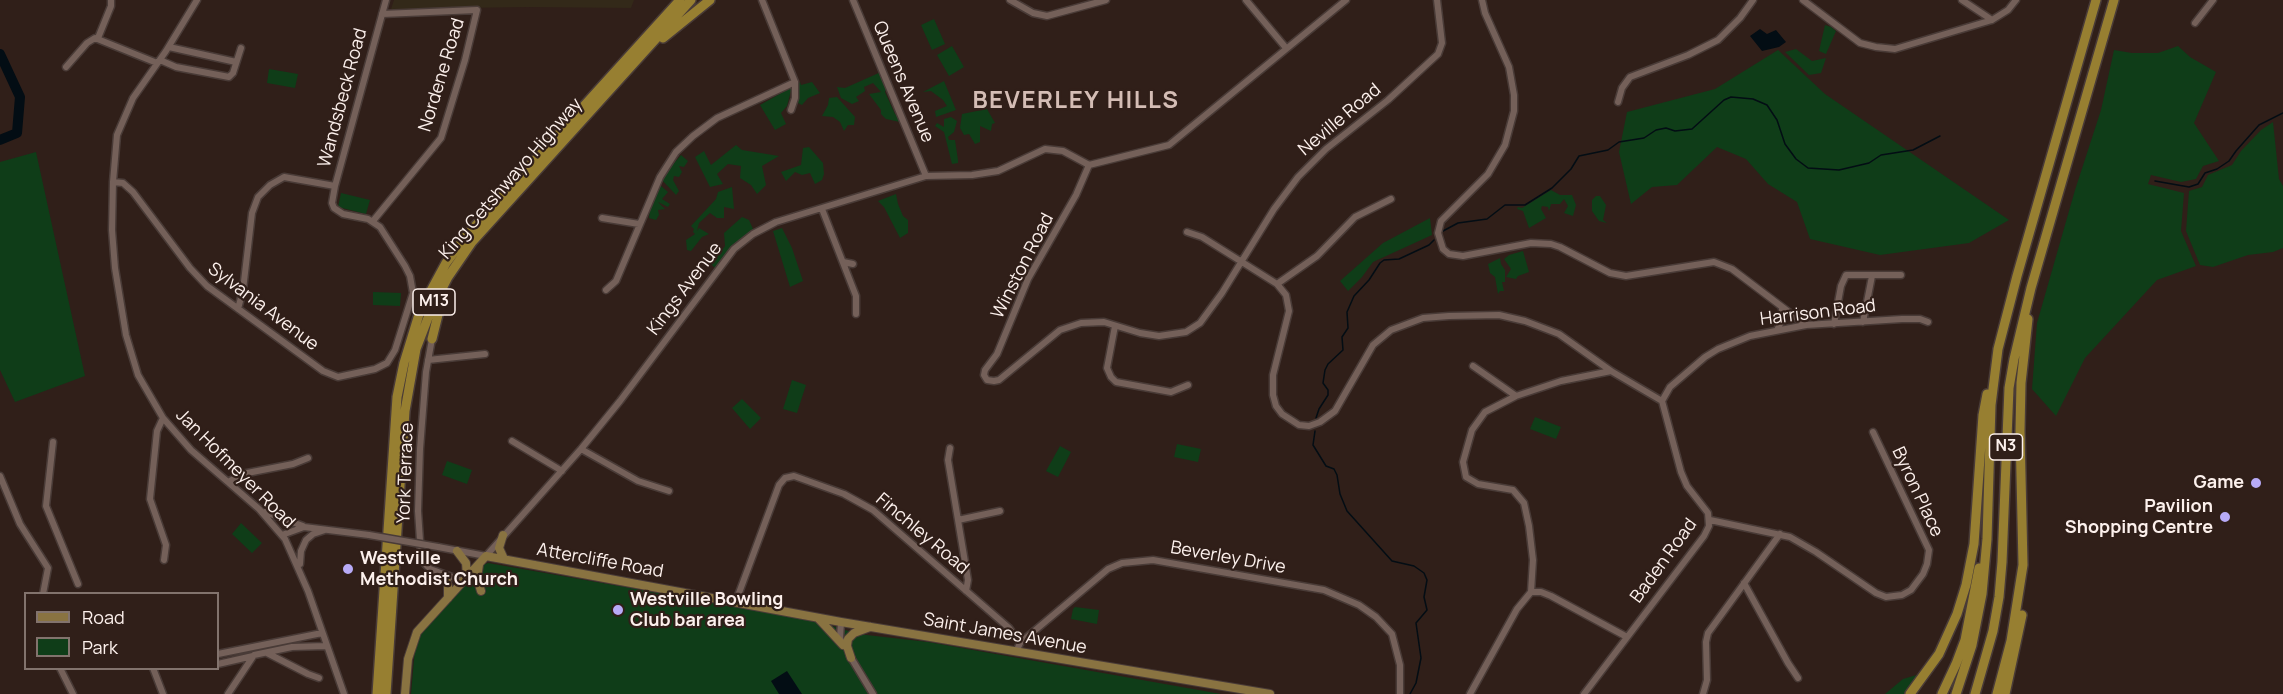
<!DOCTYPE html>
<html>
<head>
<meta charset="utf-8">
<style>
	body { margin:0 }
	#map { position:relative; width:2283px; height:694px; overflow:hidden; background:#301f19; font-family:Manrope,sans-serif }
	canvas { display:block }
	.legend { position:absolute; left:24px; top:592px; width:195px; height:78px; box-sizing:border-box; background:#301f19; border:2px solid #82736d; margin:0; padding:8px 10px; list-style:none; font-size:18px; color:#fcf0ec }
	.legend li { display:flex; align-items:center; gap:12px; height:30px }
	.legend b { width:30px; border:2px solid #82736d }
</style>
</head>
<body>
<div id="map">
<canvas width="2283" height="694"></canvas>
<ul class="legend">
<li><b style="height:8px;background:#897341"></b>Road</li>
<li><b style="height:16px;background:#0f3d18"></b>Park</li>
</ul>
</div>
<script>
const c = document.querySelector('canvas').getContext('2d');
c.lineJoin = 'round';
function paint(path, color) {
  c.fillStyle = color;
  c.fill(path, 'evenodd');
}
function shape(rows) {
  const path = new Path2D();
  for (const r of rows) {
    path.moveTo(r[0], r[1]);
    for (let i = 2; i < r.length; i += 2) path.lineTo(r[i], r[i + 1]);
  }
  return path;
}
function trace(path, color, width, dash) {
  c.strokeStyle = color;
  c.lineWidth = width;
  c.lineCap = dash ? 'butt' : 'round';
  c.setLineDash(dash || []);
  c.stroke(path);
}
function label(font, color, halo, rows, align = 'center') {
  c.font = font + ' Manrope,sans-serif';
  c.lineWidth = 4.5;
  c.setLineDash([]);
  c.textBaseline = 'middle';
  c.strokeStyle = halo;
  c.fillStyle = color;
  for (const [text, x, y, turn = 0] of rows) {
    c.save();
    c.translate(x, y);
    c.rotate((+turn || 0) * Math.PI / 180);
    c.textAlign = isNaN(turn) ? turn : align;
    if (halo) c.strokeText(text, 0, 0);
    c.fillText(text, 0, 0);
    c.restore();
  }
}
const education = shape([
	[394,0,634,0,631,8,528,7,391,9]
]);
const green = shape([
	[934,19,945,44,932,50,921,25],
	[1825,25,1831,27,1836,31,1826,54,1819,51],
	[952,46,964,67,949,76,937,55],
	[2178,46,2190,57,2216,72,2194,123,2219,161,2203,166,2196,179,2181,182,2151,175,2148,184,2184,193,2181,231,2196,266,2157,280,2085,358,2056,416,2032,389,2037,323,2075,190,2101,110,2114,50,2132,53,2158,53],
	[1796,49,1812,61,1826,58,1821,73,1809,75,1785,52],
	[1778,50,1825,94,2009,220,1969,243,1880,255,1810,239,1797,202,1768,184,1746,159,1717,147,1677,185,1652,187,1631,204,1619,152,1627,112,1715,89],
	[269,69,298,74,295,88,267,83],
	[881,72,887,87,885,92,895,114,900,117,900,122,886,119,881,114,881,110,869,94,881,92,873,83,864,87,865,91,856,97,859,101,852,104,841,98,837,87,845,88],
	[944,81,956,110,936,117,935,111,947,106,943,100,931,91,923,92],
	[800,82,801,85,812,82,820,93,808,98,802,105,796,102,796,88],
	[792,87,787,106,781,113,786,124,775,130,760,105],
	[837,97,855,117,854,125,848,125,844,131,840,122,833,117,822,116,828,105,829,98],
	[987,109,995,123,992,124,991,131,980,126,980,142,975,144,969,134,964,135,960,128,962,114],
	[951,117,957,121,954,132,948,137,949,140,955,140,958,160,958,163,952,164,944,132,935,126,937,123,944,127,944,119],
	[2273,122,2279,179,2283,186,2283,248,2273,252,2248,255,2213,267,2200,265,2186,231,2189,191,2202,187,2208,175,2232,165,2241,151,2261,130],
	[736,145,742,150,779,156,762,166,766,185,757,194,751,185,740,178,741,166,728,164,717,174,723,184,710,187,695,157,704,151,711,165],
	[809,147,823,163,824,174,822,180,815,184,810,173,802,175,795,172,786,181,781,172,801,165,803,148],
	[36,152,85,376,15,402,0,370,0,162],
	[681,155,688,161,684,167,679,166,682,172,679,177,674,176,673,180,679,191,676,195,662,180,663,176],
	[660,185,668,192,662,199,670,204,668,207,658,202,665,209,658,210,659,215,656,220,649,218,651,200],
	[732,187,734,209,724,207,724,218,717,218,710,213,699,223,697,231,699,228,709,234,702,237,691,251,687,250,686,240,695,234,693,232,694,229,691,226,716,199,718,192],
	[1551,190,1560,195,1572,195,1576,205,1573,216,1564,213,1568,206,1564,199,1560,204,1551,204,1549,211,1548,207,1542,206,1541,209,1546,218,1529,228,1523,211,1517,209,1518,207,1522,208],
	[341,193,370,200,366,214,338,207],
	[896,194,898,204,903,216,908,220,908,233,900,238,884,207,878,201],
	[1596,196,1600,196,1606,205,1603,220,1607,223,1599,221,1592,211,1592,200],
	[742,217,749,220,753,229,715,268,709,262,712,258,717,257,725,246,724,233],
	[1430,218,1432,235,1373,262,1362,277,1348,291,1340,281,1383,243],
	[782,228,792,248,803,281,790,287,773,231],
	[1523,251,1529,272,1518,276,1516,279,1506,277,1511,269,1504,259,1509,255],
	[1500,258,1501,264,1505,270,1505,282,1502,282,1504,291,1500,291,1498,294,1495,277,1490,273,1488,264],
	[373,292,401,293,400,306,373,305],
	[792,380,806,385,797,413,783,409],
	[742,399,761,418,750,429,732,408],
	[1535,417,1561,427,1556,439,1530,429],
	[1177,444,1201,449,1198,462,1174,457],
	[1060,446,1071,452,1058,477,1046,471],
	[447,461,472,470,467,484,442,475],
	[241,523,262,543,252,553,232,534],
	[488,563,813,620,858,634,928,642,1221,694,411,694,415,648,421,633,483,565],
	[1075,607,1099,610,1097,624,1071,619,1073,609],
	[1920,674,1905,694,1885,694,1903,679]
]);
const water = shape([
	[1760,29,1767,34,1776,30,1786,42,1779,47,1762,51,1750,36],
	[787,671,802,694,779,694,771,681]
]);
const stream = shape([
	[2155,181,2189,187,2198,184,2205,173,2217,169,2229,161,2236,151,2259,125,2283,113],
	[1443,231,1458,223,1487,219,1505,205,1525,205,1552,188,1571,169,1579,156,1608,150,1619,142,1644,138,1656,130,1666,128,1675,131,1692,129,1724,100,1731,97,1753,99,1767,105,1777,120,1785,144,1796,159,1808,168,1839,170,1869,163,1881,155,1913,150,1940,136],
	[1316,418,1319,409,1328,395,1328,390,1323,383,1325,370,1328,364,1343,350,1342,337,1348,328,1347,312,1354,296,1369,280,1380,263,1384,260,1399,259,1429,245,1434,240],
	[1315,431,1313,445,1326,466,1334,469,1337,475,1340,494,1347,511,1392,561,1414,566,1424,573,1427,580,1424,597,1427,610,1416,623,1421,658,1416,683,1410,694]
]);
const river = shape([
	[0,54,20,97,17,133,0,140]
]);
const minor = shape([
	[197,0,166,51,133,98,117,135,113,182,112,230,115,268,126,335,138,375,163,418,191,450,259,509,285,539,308,591,344,694],
	[762,0,795,82,795,98,791,110],
	[853,0,926,176],
	[1010,0,1033,13,1047,16,1106,0],
	[1246,0,1286,48],
	[1482,0,1485,13,1509,67,1514,95,1514,111,1505,145,1488,174,1441,221,1438,233,1443,249,1449,254,1463,256,1531,243,1551,244,1560,247,1610,273,1626,276,1714,262,1732,269,1806,325],
	[1803,0,1860,43,1876,47,1895,49,1992,20,2008,10,2016,0],
	[1962,0,1992,20],
	[2195,23,2213,0],
	[98,38,111,6,111,0],
	[169,47,236,62],
	[160,60,176,67,229,77,233,73,241,48],
	[66,67,87,43,95,38,157,63],
	[1618,102,1622,88,1630,77,1688,55,1718,40,1740,18,1753,0],
	[1089,165,1076,195,1028,279,997,354,985,370,984,375,987,380,994,381,999,380,1060,330,1081,323,1104,322,1140,333,1159,336,1186,332,1200,323,1222,293,1274,209,1298,177,1326,149,1388,100,1438,54,1442,43,1437,0],
	[1089,165,1169,145,1346,0],
	[113,182,123,183,133,192,190,268,207,286,323,371,338,377,375,369,387,363,395,350,413,293,410,276,405,266,380,227,368,219,343,214,334,208,332,203,335,186],
	[822,209,856,296,856,314],
	[602,218,639,224],
	[373,221,441,138,465,60,477,10,382,14],
	[1187,232,1202,237,1277,284,1286,295,1289,311,1273,375,1273,395,1276,406,1282,414,1299,425,1309,426,1320,422,1335,411,1373,345,1391,330,1423,318,1449,316,1499,315,1525,321,1559,334,1611,371,1662,401],
	[843,262,853,264],
	[1277,284,1317,256,1355,217,1391,199],
	[606,290,616,281,660,177,676,152,693,136,717,118,795,82],
	[238,309,243,290,252,213,258,197,270,185,284,177,335,186,386,0],
	[1863,322,1872,276],
	[1834,324,1841,286,1846,275,1901,275],
	[1115,326,1107,368,1111,377,1116,382,1171,392,1188,385],
	[1777,330,1782,320,1782,308],
	[432,339,426,372,420,449,418,511,421,555,424,563,430,569,463,581],
	[428,360,485,354],
	[1473,366,1516,396],
	[1662,401,1670,387,1705,357,1718,349,1750,336,1806,325,1902,319,1920,319,1928,322],
	[163,418,157,431,150,499,166,545,164,560],
	[512,441,562,471],
	[53,442,46,506,78,584],
	[950,448,948,460,968,580,966,591],
	[581,449,638,481,669,491],
	[0,476,20,524,48,568,43,594],
	[228,482,242,474,293,464,308,458],
	[265,512,303,526],
	[958,520,1000,511],
	[1710,520,1790,537,1816,552,1876,593,1886,597,1902,595,1911,590,1923,574,1927,564,1929,550,1873,432],
	[282,535,304,527,369,535],
	[438,547,486,556,581,449,620,401,734,249,753,234,776,222,926,176,972,175,998,171,1045,149,1063,151,1089,165],
	[300,564,301,551,306,540,313,534,325,530],
	[1744,583,1788,663,1798,678],
	[1531,592,1533,560,1529,526,1524,503,1513,490,1478,484,1466,477,1463,462,1472,430,1485,412,1516,396,1561,381,1611,371],
	[1531,592,1541,592,1551,596,1627,637],
	[736,601,779,485,785,478,794,476,844,494,873,510,1009,628,1020,643],
	[841,622,840,638,842,642],
	[1017,650,1020,643,1108,569,1122,563,1153,560,1324,590,1359,605,1376,617,1392,634,1400,665,1400,694],
	[267,653,308,674,319,678],
	[218,654,322,633],
	[850,656,873,694],
	[218,664,253,656],
	[60,668,73,694],
	[153,668,163,694],
	[228,694,254,655,292,647,326,646],
	[1470,694,1517,609,1531,592],
	[1584,694,1704,536,1709,526,1708,513,1687,486,1681,472,1662,401],
	[1703,694,1707,680,1706,642,1708,633,1780,534]
]);
const major = shape([
	[503,535,499,548,504,559],
	[457,551,466,563,467,577],
	[479,565,477,578,481,591],
	[445,575,448,586,448,598],
	[818,618,843,645],
	[851,658,847,646,848,639,854,633,870,627],
	[405,694,408,659,417,632,486,556,841,622,1270,694]
]);
const highway = shape([
	[663,38,710,0],
	[432,339,444,291],
	[377,694,397,397,404,363,420,311,446,263,467,235,680,0],
	[386,694,405,411,416,349,431,310,448,277,472,242,691,0],
	[1910,694,1939,654,1957,614,1966,585,1974,544,1983,415,1987,394],
	[1942,694,1956,664,1965,640,1979,568],
	[1956,694,1972,645,1982,594,1987,539,1991,405,1998,349,2017,276,2096,0],
	[1975,694,1993,631,1999,597,2002,562,2009,388,2014,359,2031,288,2114,0],
	[1997,694,2011,641,2023,565,2020,431,2021,383,2028,319],
	[2005,694,2022,615]
]);
const minorBridge = shape([
	[369,535,438,547]
]);
const markers = [
	[2256,483,6,"#b8abf7"],
	[2225,517,6,"#b8abf7"],
	[348,569,6,"#b8abf7"],
	[618,610,6,"#b8abf7"]
];
const shields = [
	[434,302,42],
	[2006,447,33]
];
const shieldNames = [
	["M13",434,302],
	["N3",2006,447]
];
const streetNames = [
	["Nordene Road",442,75,-73],
	["Queens Avenue",903,82,67],
	["Wandsbeck Road",343,98,-75],
	["Neville Road",1340,120,-40],
	["King Cetshwayo Highway",511,179,-49],
	["Winston Road",1023,266,-63],
	["Kings Avenue",685,289,-53],
	["Sylvania Avenue",263,307,37],
	["Harrison Road",1818,313,-7],
	["Jan Hofmeyer Road",235,469,45],
	["York Terrace",406,473,-88],
	["Byron Place",1917,492,65],
	["Finchley Road",922,534,40],
	["Beverley Drive",1228,558,10],
	["Attercliffe Road",600,561,10],
	["Baden Road",1664,561,-54],
	["Saint James Avenue",1005,634,10]
];
const poiNames = [
	["Game",2244,483],
	["Pavilion",2213,507],
	["Shopping Centre",2213,528],
	["Westville",360,559,"left"],
	["Methodist Church",360,580,"left"],
	["Westville Bowling",630,600,"left"],
	["Club bar area",630,621,"left"]
];
const districtNames = [
	["BEVERLEY HILLS",1076,101]
];
paint(education, '#332919');
paint(green, '#0f3d18');
paint(water, '#030d14');
trace(stream, '#030d14', 1.5);
trace(river, '#030d14', 10);
trace(minor, '#493b37', 9);
trace(major, '#493b37', 10);
trace(highway, '#493b37', 12);
trace(minor, '#746059', 6);
trace(major, '#897341', 8);
trace(highway, '#977f31', 9);
trace(minorBridge, '#493b37', 9, []);
trace(minorBridge, '#746059', 6);
for (const [x, y, r, color] of markers) {
  const dot = new Path2D();
  dot.arc(x, y, r, 0, 2 * Math.PI);
  c.fillStyle = color;
  c.fill(dot);
  trace(dot, '#301f19', 2);
}
for (const [x, y, w] of shields) {
  const box = new Path2D();
  box.roundRect(x - w / 2, y - 13, w, 26, 4.5);
  c.fillStyle = '#301f19';
  c.fill(box);
  trace(box, '#fcf0ec', 1.5);
}
label('bold 16px', '#fcf0ec', null, shieldNames);
label('18px', '#fcf0ec', '#301f19', streetNames);
label('bold 18px', '#fcf0ec', '#301f19', poiNames, 'right');
c.letterSpacing = '1.5px';
label('bold 24px', '#d4bdb5', '#301f19', districtNames);
c.letterSpacing = '0px';
</script>
</body>
</html>
